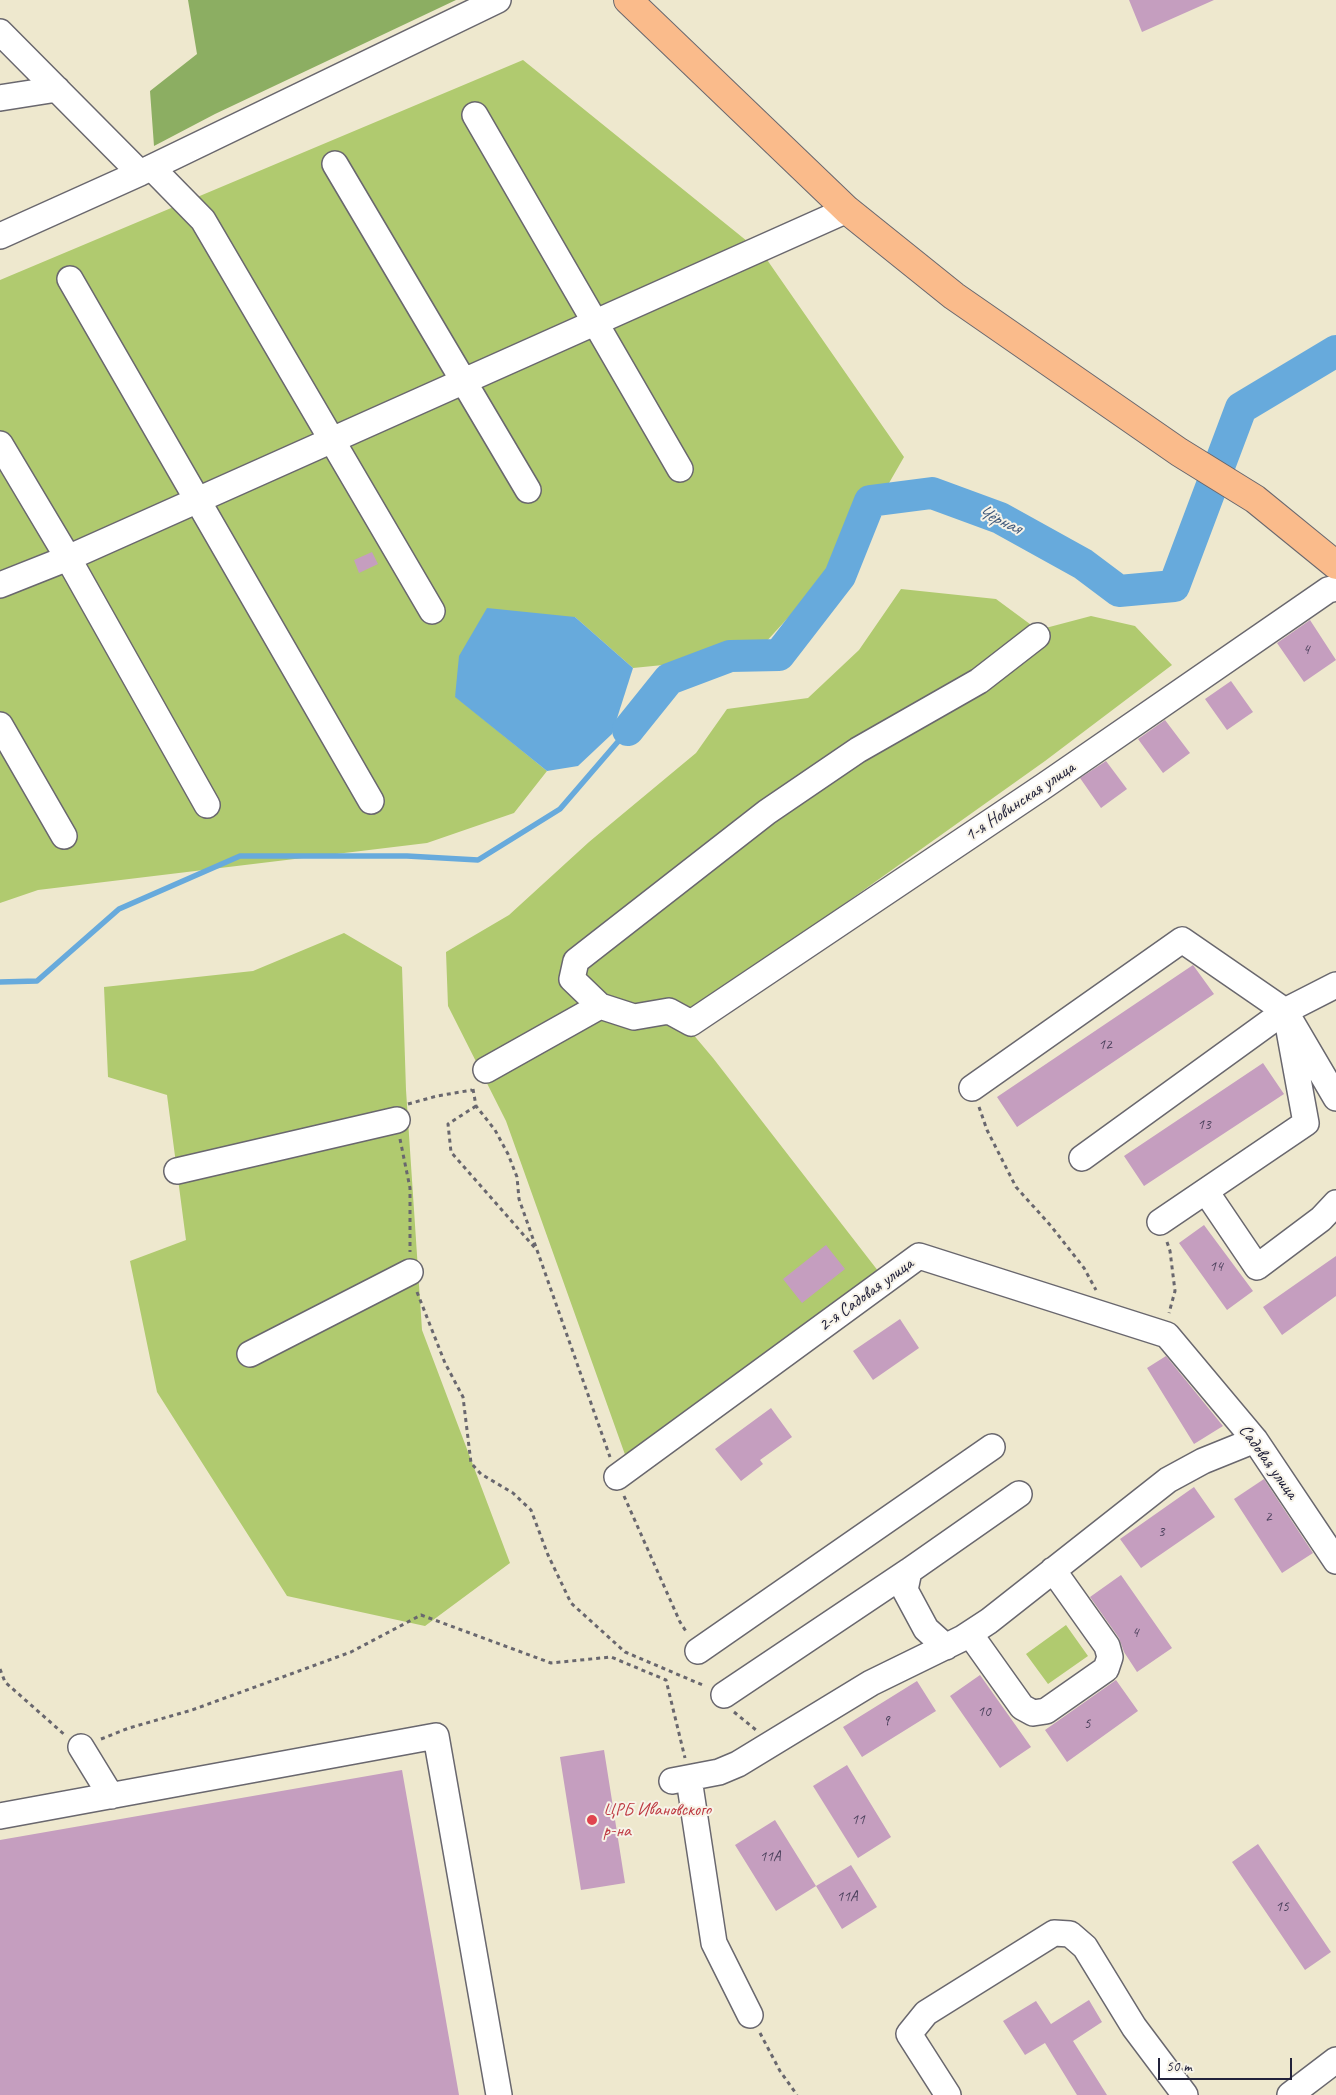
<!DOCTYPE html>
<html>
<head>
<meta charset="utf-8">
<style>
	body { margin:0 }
	#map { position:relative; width:1336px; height:2095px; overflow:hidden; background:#eee8ce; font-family:Caveat,sans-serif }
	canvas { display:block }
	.scale { position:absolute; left:1158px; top:2058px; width:134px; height:22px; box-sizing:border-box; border:2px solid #22223b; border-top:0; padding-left:6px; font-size:15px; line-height:18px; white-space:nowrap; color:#22223b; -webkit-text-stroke:4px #f7f3e8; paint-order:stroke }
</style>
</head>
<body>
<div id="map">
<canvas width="1336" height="2095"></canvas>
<div class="scale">50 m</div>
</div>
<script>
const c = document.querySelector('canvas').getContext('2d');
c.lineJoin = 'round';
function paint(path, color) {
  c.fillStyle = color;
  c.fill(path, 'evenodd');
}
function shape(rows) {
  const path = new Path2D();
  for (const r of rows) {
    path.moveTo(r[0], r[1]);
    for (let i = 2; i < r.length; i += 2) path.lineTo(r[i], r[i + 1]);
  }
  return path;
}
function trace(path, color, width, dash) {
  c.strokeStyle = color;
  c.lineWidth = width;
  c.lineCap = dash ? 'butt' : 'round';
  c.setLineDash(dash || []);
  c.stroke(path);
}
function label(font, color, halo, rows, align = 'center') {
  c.font = font + ' Caveat,sans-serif';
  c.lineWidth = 4;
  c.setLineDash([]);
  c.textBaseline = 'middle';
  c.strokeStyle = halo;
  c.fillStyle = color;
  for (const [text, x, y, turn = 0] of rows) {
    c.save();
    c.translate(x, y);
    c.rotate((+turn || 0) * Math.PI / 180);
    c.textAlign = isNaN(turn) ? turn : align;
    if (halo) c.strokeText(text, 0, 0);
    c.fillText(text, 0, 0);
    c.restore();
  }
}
const green = shape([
	[523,60,763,254,904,457,851,549,753,656,633,668,575,617,455,696,547,771,514,813,427,843,38,890,0,903,0,280],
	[901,589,996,599,1038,630,1091,616,1135,626,1172,665,1045,761,681,1020,713,1058,882,1276,628,1463,506,1121,448,1006,446,952,509,915,589,842,696,753,727,709,808,698,859,650],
	[344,933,402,967,406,1090,422,1330,510,1563,425,1626,287,1596,157,1392,130,1261,186,1240,167,1095,108,1077,104,987,253,971],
	[1066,1625,1088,1656,1048,1684,1026,1654]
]);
const forest = shape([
	[188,0,456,0,215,114,154,146,150,91,197,54]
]);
const water = shape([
	[487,608,575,617,633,668,612,734,578,766,547,771,455,697,459,656]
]);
const stream = shape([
	[0,982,37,981,119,909,240,856,407,856,478,860,560,809,628,730]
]);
const river = shape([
	[628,730,669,679,730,656,779,655,840,576,870,501,932,493,1000,518,1083,564,1119,591,1174,586,1241,408,1336,351]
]);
const building = shape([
	[1129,0,1214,0,1142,32],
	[372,552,378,564,359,573,354,560],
	[1310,620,1336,660,1304,682,1277,643],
	[1231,681,1253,712,1227,730,1205,699],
	[1165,720,1190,753,1163,773,1138,739],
	[1106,761,1127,789,1101,808,1080,778],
	[1193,965,1214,994,1017,1127,997,1097],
	[1263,1063,1284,1094,1144,1186,1124,1156],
	[1204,1225,1253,1291,1227,1310,1179,1243],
	[826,1245,845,1269,802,1303,783,1279],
	[1336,1256,1336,1296,1282,1335,1263,1307],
	[900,1319,919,1348,873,1380,853,1351],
	[1166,1356,1223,1426,1194,1444,1147,1368],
	[771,1408,792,1437,760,1460,763,1464,741,1481,715,1449],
	[1264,1479,1313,1553,1282,1573,1234,1499],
	[1194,1487,1215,1517,1141,1568,1120,1539],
	[1121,1575,1172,1648,1137,1672,1124,1652,1119,1638,1090,1597],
	[980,1675,1031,1747,1000,1768,950,1696],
	[1116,1680,1138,1711,1067,1762,1045,1730],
	[917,1681,936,1711,862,1757,843,1727],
	[604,1750,625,1883,581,1890,560,1757],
	[847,1765,891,1837,858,1858,813,1786],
	[402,1770,459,2095,0,2095,0,1840],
	[775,1820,816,1886,776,1911,735,1845],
	[1258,1844,1331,1952,1305,1970,1232,1862],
	[851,1865,877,1907,842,1929,816,1886],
	[1089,2000,1102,2022,1073,2041,1107,2095,1077,2095,1045,2043,1025,2055,1003,2021,1036,2001,1051,2024]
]);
const path = shape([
	[473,1089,476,1106,495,1130,508,1154,517,1177,519,1199,610,1457],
	[408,1104,437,1096,472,1090],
	[476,1106,448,1124,451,1152,536,1249],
	[979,1107,987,1130,1016,1187,1051,1226,1084,1268,1096,1290],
	[400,1139,410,1188,410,1252],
	[1167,1242,1170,1251,1175,1291,1169,1313],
	[417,1292,445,1363,463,1397,471,1463,481,1474,513,1493,531,1510,548,1555,571,1603,625,1652,705,1686],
	[624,1496,680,1622,687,1633],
	[0,1669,5,1682,66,1736],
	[734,1712,756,1730],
	[101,1739,129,1728,192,1710,351,1652,421,1615,551,1663,611,1657,666,1680,685,1758],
	[760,2033,780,2071,797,2095]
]);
const minor = shape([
	[0,32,140,173],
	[0,98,57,89],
	[475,115,680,469],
	[335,164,528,490],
	[152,168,203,220,432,611],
	[0,236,140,173,498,0],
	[70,279,371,801],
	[0,444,68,558,207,805],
	[0,585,68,558,847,210],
	[0,725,64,836],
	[600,1006,572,979,576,961,767,812,858,750,979,681,1037,636],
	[486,1070,600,1006,634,1017,669,1011,691,1023,1044,786,1328,590,1336,588],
	[972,1088,1182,940,1285,1011,1336,1098],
	[1082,1158,1285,1011,1336,985],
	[177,1171,397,1120],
	[1213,1202,1257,1267,1321,1219,1336,1203],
	[1160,1222,1306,1123,1289,1030],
	[250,1354,410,1272],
	[617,1477,919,1256,1167,1335,1255,1440,1336,1561],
	[970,1634,1022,1707,1033,1713,1046,1711,1106,1669,1110,1657,1107,1646,1053,1570],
	[946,1647,926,1629,905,1590,909,1571,1019,1494],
	[698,1651,992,1447],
	[724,1695,909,1571],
	[81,1747,111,1796],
	[689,1779,714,1943,750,2015],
	[672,1781,719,1772,738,1764,871,1683,963,1638,989,1621,1168,1480,1203,1461,1255,1440],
	[0,1816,436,1736,499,2095],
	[948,2095,909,2034,926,2013,1054,1933,1070,1934,1085,1947,1134,2027,1185,2095],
	[1290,2095,1336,2060]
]);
const major = shape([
	[628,0,847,210,954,296,1179,452,1255,499,1336,565]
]);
const markers = [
	[592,1820,6,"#e0444e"]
];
const numberNames = [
	["4",1306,650],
	["12",1105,1045],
	["13",1204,1125],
	["14",1216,1267],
	["2",1268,1517],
	["3",1161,1532],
	["4",1135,1633],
	["10",984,1712],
	["9",886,1721],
	["5",1087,1724],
	["11",858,1820],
	["11А",770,1857],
	["11А",847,1897],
	["15",1282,1907]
];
const streetNames = [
	["1-я Новинская улица",1020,802,-34],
	["2-я Садовая улица",866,1295,-36],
	["Садовая улица",1268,1462,54]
];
const healthNames = [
	["ЦРБ Ивановского",603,1810],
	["р-на",603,1831]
];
const waterNames = [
	["Чёрная",999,520,25]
];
paint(green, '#b0ca6f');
paint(forest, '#8cae62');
paint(water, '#67aadc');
trace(stream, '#67aadc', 5.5);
trace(river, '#67aadc', 32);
paint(building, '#c59ebf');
trace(minor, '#69676e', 28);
trace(major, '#69676e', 30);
trace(path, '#69676e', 3, [4, 4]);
trace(minor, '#fff', 25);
trace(major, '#fabb8b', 28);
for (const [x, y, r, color] of markers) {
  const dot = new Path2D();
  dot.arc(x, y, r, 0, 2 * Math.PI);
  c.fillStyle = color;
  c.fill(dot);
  trace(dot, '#f7f3e8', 2);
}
label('15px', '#4b415c', null, numberNames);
label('18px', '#22223b', '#f7f3e8', streetNames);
label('18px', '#be3a42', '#f7f3e8', healthNames, 'left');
label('italic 19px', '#3e587b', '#f7f3e8', waterNames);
</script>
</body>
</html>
